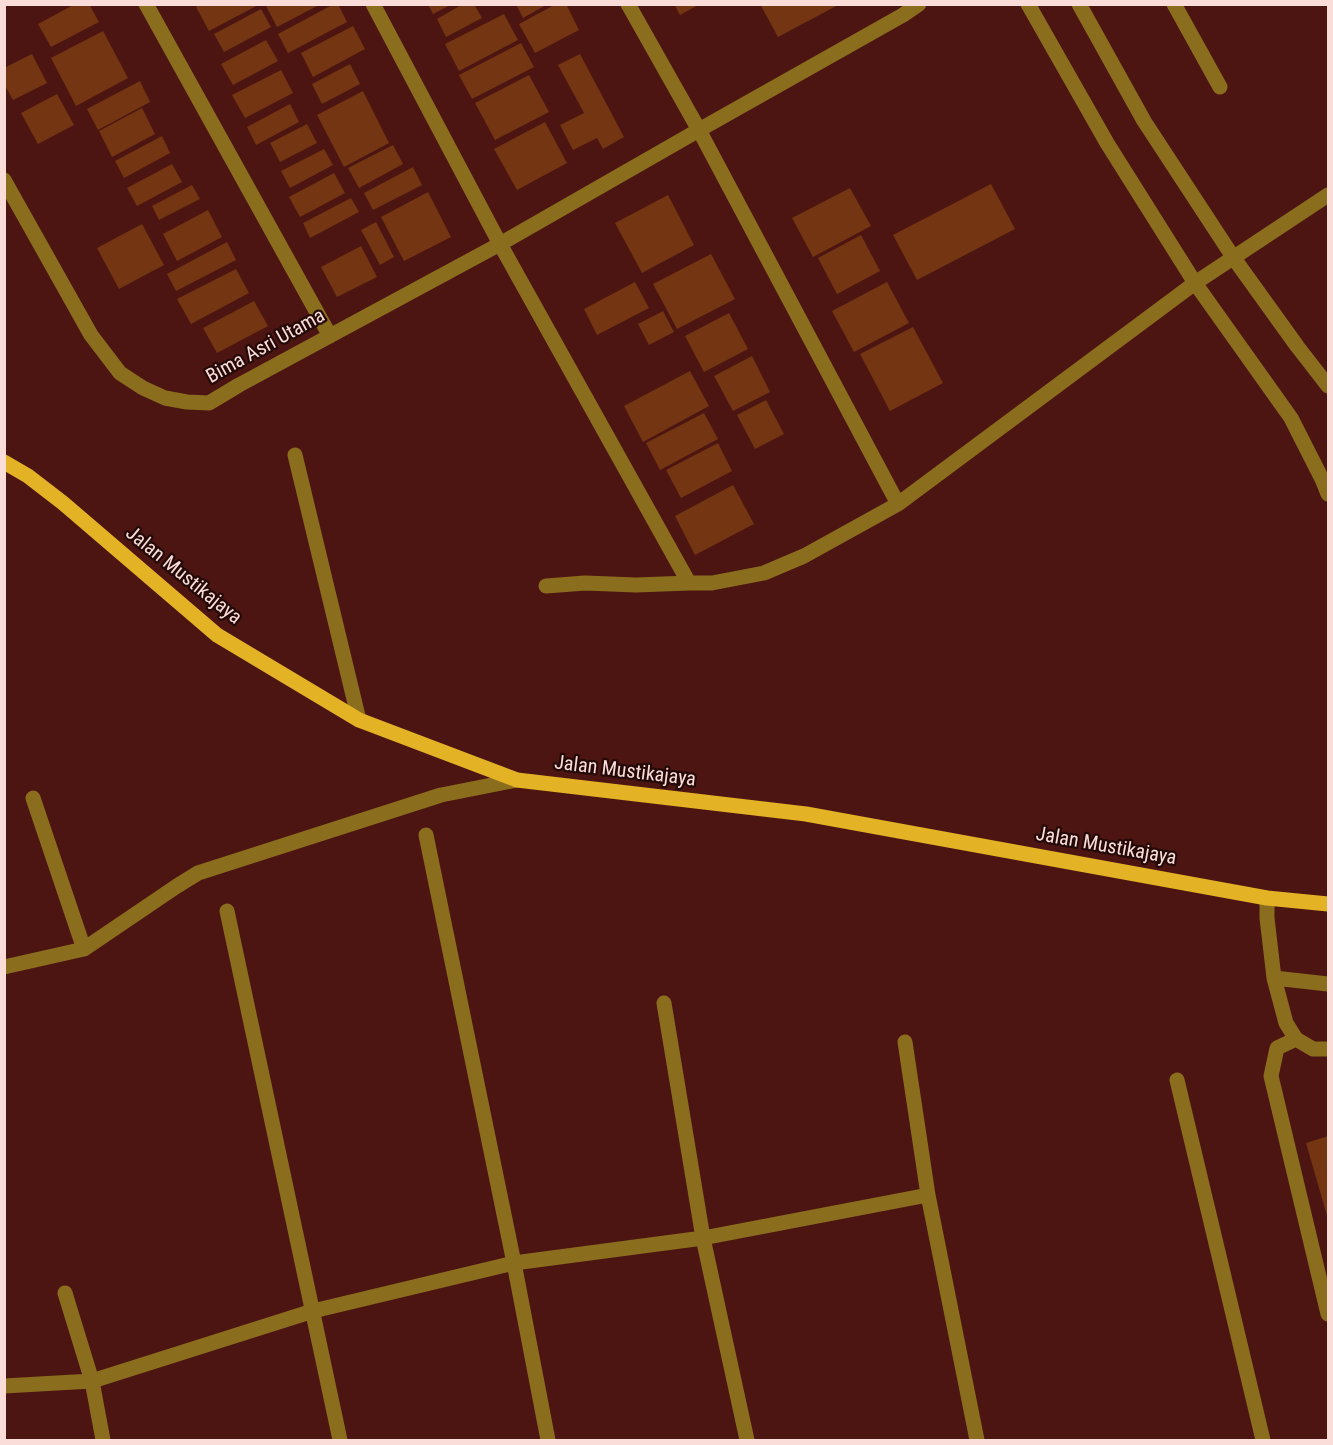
<!DOCTYPE html>
<html>
<head>
<meta charset="utf-8">
<style>
	body { margin:0 }
	#map { position:relative; width:1333px; height:1445px; overflow:hidden; background:#4c1511; font-family:"Roboto Condensed",sans-serif }
	canvas { display:block }
	.frame { position:absolute; inset:0; border:6px solid #fadcd8; pointer-events:none }
</style>
</head>
<body>
<div id="map">
<canvas width="1333" height="1445"></canvas>
<div class="frame"></div>
</div>
<script>
const c = document.querySelector('canvas').getContext('2d');
c.lineJoin = 'round';
function paint(path, color) {
  c.fillStyle = color;
  c.fill(path, 'evenodd');
}
function shape(rows) {
  const path = new Path2D();
  for (const r of rows) {
    path.moveTo(r[0], r[1]);
    for (let i = 2; i < r.length; i += 2) path.lineTo(r[i], r[i + 1]);
  }
  return path;
}
function trace(path, color, width, dash) {
  c.strokeStyle = color;
  c.lineWidth = width;
  c.lineCap = dash ? 'butt' : 'round';
  c.setLineDash(dash || []);
  c.stroke(path);
}
function label(font, color, halo, rows, align = 'center') {
  c.font = font + ' "Roboto Condensed",sans-serif';
  c.lineWidth = 4.5;
  c.setLineDash([]);
  c.textBaseline = 'middle';
  c.strokeStyle = halo;
  c.fillStyle = color;
  for (const [text, x, y, turn = 0] of rows) {
    c.save();
    c.translate(x, y);
    c.rotate((+turn || 0) * Math.PI / 180);
    c.textAlign = isNaN(turn) ? turn : align;
    if (halo) c.strokeText(text, 0, 0);
    c.fillText(text, 0, 0);
    c.restore();
  }
}
const building = shape([
	[75,4,89,4,99,22,51,47,38,24],
	[200,4,260,4,209,31,196,7],
	[265,4,321,4,277,27],
	[334,4,338,4,347,22,288,53,278,34],
	[428,4,452,4,433,14],
	[463,4,474,4,482,18,446,37,437,19],
	[516,4,548,4,523,18],
	[556,4,566,4,579,30,535,53,519,24],
	[674,4,700,4,680,15],
	[760,4,840,4,778,37],
	[261,9,271,27,224,52,214,34],
	[504,14,518,40,459,71,445,44],
	[353,26,365,49,313,77,301,53],
	[103,31,128,78,76,106,51,58],
	[266,40,278,61,233,85,221,64],
	[521,43,534,67,472,99,459,75],
	[32,54,47,83,13,100,4,84,4,68],
	[580,54,624,137,603,149,597,138,573,150,560,125,584,113,558,65],
	[350,64,360,84,322,104,312,84],
	[281,70,293,93,245,118,232,95],
	[529,75,549,112,495,140,475,103],
	[140,81,150,102,98,130,87,109],
	[363,91,389,143,344,167,317,115],
	[57,94,74,125,38,144,21,113],
	[290,104,299,122,256,145,247,127],
	[142,108,155,134,112,157,99,131],
	[545,122,567,163,517,190,494,149],
	[307,124,317,143,280,162,270,143],
	[162,136,170,153,124,178,115,161],
	[393,145,403,164,359,188,348,168],
	[324,149,333,165,290,188,281,171],
	[172,164,182,182,137,206,127,188],
	[413,167,422,185,373,210,364,193],
	[334,173,345,193,300,217,289,197],
	[991,184,1015,229,917,280,893,235],
	[192,185,200,199,159,220,152,206],
	[850,188,871,226,813,257,792,218],
	[428,192,451,237,404,261,381,217],
	[668,195,694,245,642,273,615,223],
	[351,198,359,212,310,238,303,223],
	[208,210,222,237,177,261,163,234],
	[376,222,394,257,380,265,361,230],
	[142,224,164,265,119,289,97,248],
	[861,235,880,271,837,294,818,258],
	[227,242,236,260,176,291,167,274],
	[361,246,377,277,337,297,321,267],
	[711,254,735,299,677,329,653,284],
	[236,269,249,293,191,324,177,299],
	[635,282,649,308,597,335,584,309],
	[887,282,909,323,854,352,832,311],
	[254,301,268,326,217,353,203,328],
	[663,311,674,332,649,345,638,324],
	[729,313,748,349,704,372,685,336],
	[913,327,943,383,890,411,860,354],
	[752,356,770,392,733,411,714,376],
	[690,371,709,406,643,442,624,406],
	[766,400,784,434,755,449,737,415],
	[704,413,718,439,660,470,646,443],
	[718,443,732,471,681,498,666,470],
	[733,485,754,524,695,555,675,516],
	[1328,1136,1328,1219,1306,1143]
]);
const minor = shape([
	[146,4,330,336],
	[373,4,500,244,689,583,712,583,764,573,804,556,898,504],
	[628,4,699,130,898,504,1195,283,1328,195],
	[1028,4,1107,143,1195,283,1291,418,1322,479,1328,494],
	[1079,4,1144,121,1233,257,1297,346,1328,386],
	[1174,4,1220,87],
	[4,180,91,335,120,373,143,388,165,398,187,402,209,403,239,385,500,244,699,130,903,15,919,4],
	[295,455,359,720],
	[546,586,585,583,636,585,689,583],
	[33,798,84,949],
	[426,835,514,1263,548,1440],
	[1267,898,1267,918,1274,978,1286,1023,1296,1039,1313,1049,1328,1049],
	[227,911,340,1440],
	[4,967,84,949,177,886,198,873,441,795,517,780],
	[1274,978,1328,984],
	[664,1003,703,1238,747,1440],
	[1296,1039,1277,1048,1271,1076,1328,1314],
	[905,1042,928,1195,977,1440],
	[1177,1080,1263,1440],
	[65,1293,92,1381,103,1440],
	[4,1386,92,1381,313,1311,514,1263,703,1238,928,1195]
]);
const major = shape([
	[4,462,28,476,63,503,217,635,359,720,517,780,806,814,1267,898,1328,904]
]);
const streetNames = [
	["Bima Asri Utama",266,347,-29],
	["Jalan Mustikajaya",183,576,39],
	["Jalan Mustikajaya",625,772,7],
	["Jalan Mustikajaya",1106,847,10]
];
paint(building, '#733512');
trace(minor, '#8b6d1e', 15);
trace(major, '#e3b225', 15);
label('20px', '#fadcd8', '#230a08', streetNames);
</script>
</body>
</html>
